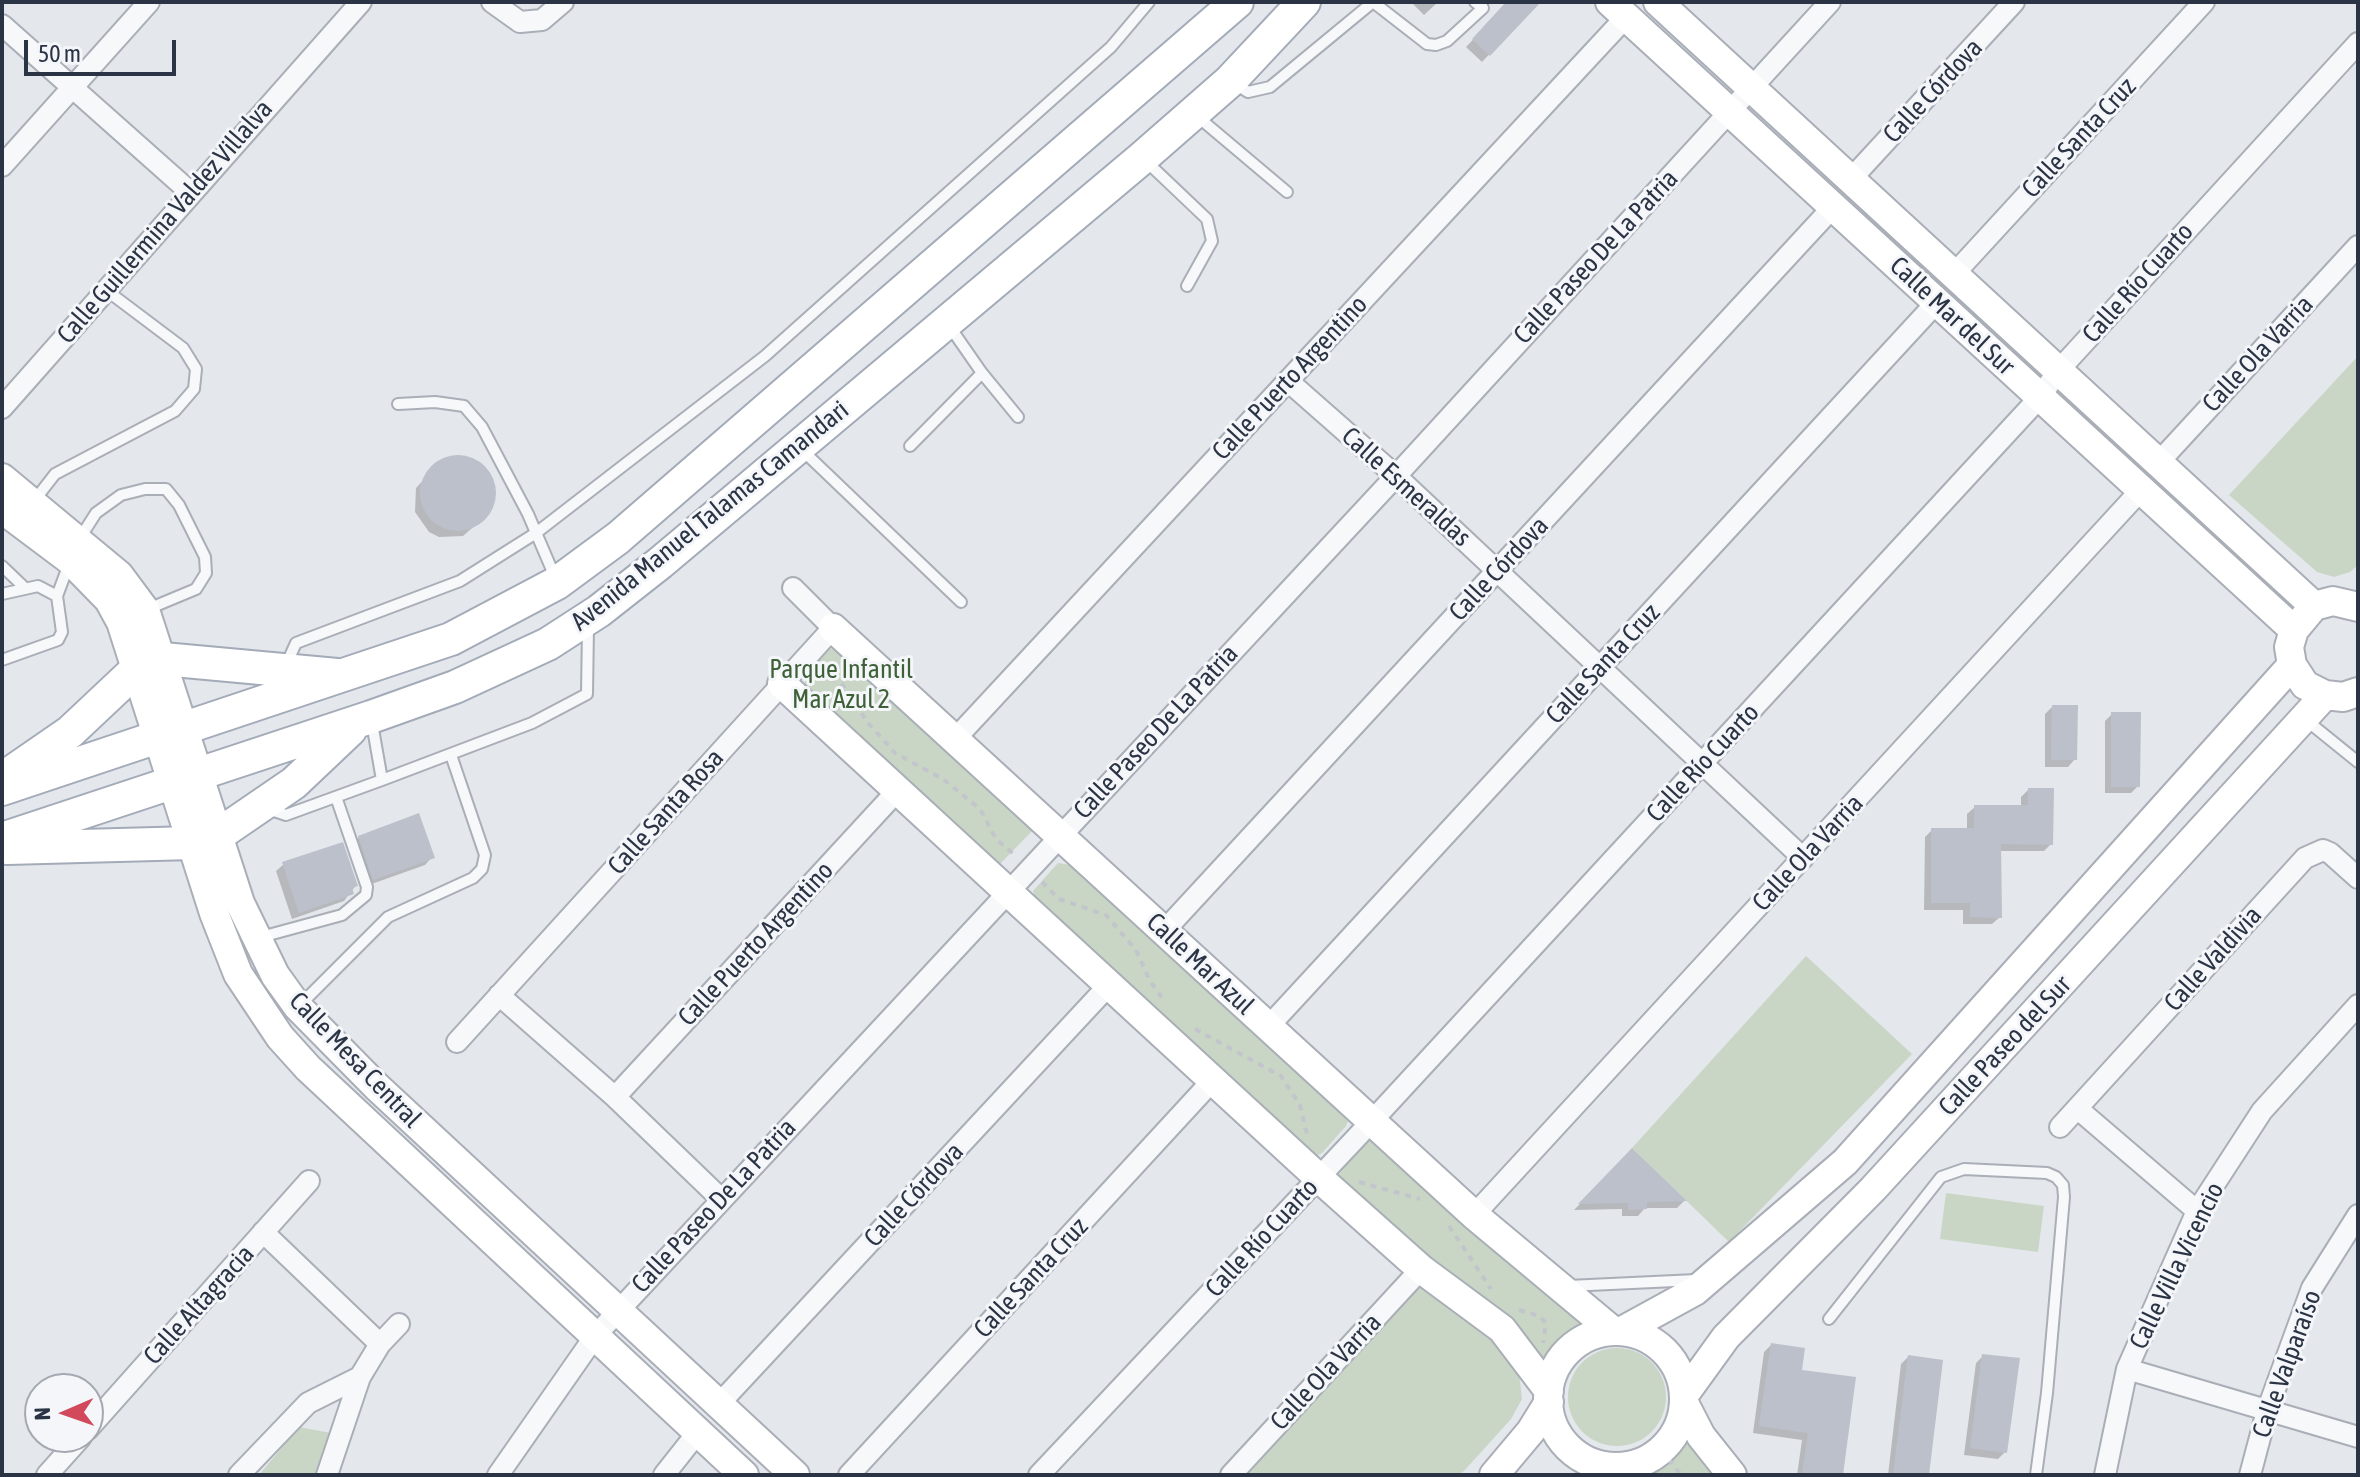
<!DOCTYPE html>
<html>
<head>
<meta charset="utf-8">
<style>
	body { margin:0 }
	#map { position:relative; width:2360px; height:1477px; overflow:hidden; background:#e4e7ec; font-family:"Asap Condensed",sans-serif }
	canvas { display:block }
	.frame { position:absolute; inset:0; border:4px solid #2b3445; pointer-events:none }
	.north { position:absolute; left:24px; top:1373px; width:80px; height:80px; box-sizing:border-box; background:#f4f6f9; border:2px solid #a4a8b1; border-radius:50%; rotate:268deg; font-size:22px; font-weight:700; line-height:32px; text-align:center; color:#2b3445 }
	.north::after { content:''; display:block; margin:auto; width:28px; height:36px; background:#d1495b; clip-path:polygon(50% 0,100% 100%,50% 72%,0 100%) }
	.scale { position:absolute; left:24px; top:40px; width:152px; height:36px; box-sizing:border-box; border:4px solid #2b3445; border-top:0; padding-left:10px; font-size:24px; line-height:28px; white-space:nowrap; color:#2b3445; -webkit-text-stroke:6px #f4f6f9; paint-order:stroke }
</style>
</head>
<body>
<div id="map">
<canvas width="2360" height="1477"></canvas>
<div class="frame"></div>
<div class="north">N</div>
<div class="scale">50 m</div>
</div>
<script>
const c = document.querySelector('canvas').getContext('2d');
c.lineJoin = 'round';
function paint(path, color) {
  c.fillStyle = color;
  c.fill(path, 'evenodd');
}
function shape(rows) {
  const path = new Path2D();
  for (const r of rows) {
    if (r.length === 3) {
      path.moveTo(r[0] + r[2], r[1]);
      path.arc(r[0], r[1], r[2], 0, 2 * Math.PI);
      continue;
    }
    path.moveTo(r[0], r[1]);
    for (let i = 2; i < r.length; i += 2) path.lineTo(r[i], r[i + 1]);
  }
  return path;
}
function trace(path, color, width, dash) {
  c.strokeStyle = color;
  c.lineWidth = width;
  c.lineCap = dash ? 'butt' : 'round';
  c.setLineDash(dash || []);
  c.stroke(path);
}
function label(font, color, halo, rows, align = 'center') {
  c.font = font + ' "Asap Condensed",sans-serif';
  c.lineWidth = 6;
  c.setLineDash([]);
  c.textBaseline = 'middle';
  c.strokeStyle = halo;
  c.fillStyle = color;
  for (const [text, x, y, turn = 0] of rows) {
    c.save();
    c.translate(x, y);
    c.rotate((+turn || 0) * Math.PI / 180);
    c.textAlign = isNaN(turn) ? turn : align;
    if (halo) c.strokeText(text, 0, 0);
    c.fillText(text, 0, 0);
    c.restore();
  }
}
const green = shape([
	[2358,356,2358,565,2350,572,2334,577,2317,572,2229,495],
	[841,648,1034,829,1000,864,804,689,806,673,829,649],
	[1058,863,1078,866,1349,1118,1346,1126,1322,1153,1316,1156,1037,904,1033,891],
	[1806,956,1912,1054,1729,1242,1632,1148],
	[1371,1134,1593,1330,1572,1335,1542,1366,1471,1294,1337,1177],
	[1946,1193,2044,1206,2038,1252,1940,1239],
	[1418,1286,1444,1295,1479,1320,1519,1373,1522,1399,1511,1419,1464,1471,1458,1475,1244,1475],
	[1617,1397,49],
	[299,1427,331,1433,318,1475,259,1475],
	[1689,1434,1720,1475,1647,1475,1673,1457]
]);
const shadow = shape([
	[1411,2,1438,2,1424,15],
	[1509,2,1536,5,1482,62,1466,47],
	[464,457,476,461,492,478,495,490,489,513,463,536,439,537,429,532,415,512,416,488,441,461],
	[2052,707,2075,759,2068,767,2045,767,2045,714],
	[2112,714,2138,786,2131,793,2105,793,2105,721],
	[2028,790,2051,844,2044,851,1999,851,2000,917,1992,924,1963,924,1963,910,1924,910,1925,837,1932,830,1967,830,1967,814,1975,807,2021,807,2021,797],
	[359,837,432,857,425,865,366,886,352,845],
	[284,864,356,885,344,901,292,919,276,871],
	[1632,1151,1684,1201,1677,1208,1645,1208,1638,1216,1622,1216,1622,1209,1574,1210],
	[1771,1345,1800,1372,1841,1475,1797,1475,1802,1440,1753,1433,1764,1352],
	[1983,1356,2005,1452,1998,1459,1964,1455,1976,1363],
	[1908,1357,1927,1475,1888,1475,1901,1364]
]);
const building = shape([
	[1506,2,1541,2,1490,56,1472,39],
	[458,493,38],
	[2052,705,2078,705,2077,760,2051,760],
	[2111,712,2141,712,2140,787,2111,787],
	[2028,788,2054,788,2053,845,2001,844,2002,918,1970,917,1970,903,1931,903,1931,828,1974,828,1974,805,2028,805],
	[419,813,435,858,373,880,358,836],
	[343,842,358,886,352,888,354,894,299,913,282,862],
	[1632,1148,1687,1201,1647,1202,1647,1209,1628,1210,1628,1203,1578,1204],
	[1771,1343,1805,1348,1802,1370,1856,1377,1843,1475,1802,1475,1808,1433,1759,1426],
	[1982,1354,2020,1358,2007,1453,1970,1448],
	[1908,1355,1943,1360,1929,1475,1893,1475]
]);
const path = shape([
	[820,672,843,685,868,723,895,753,943,779,980,809,996,839,1016,856],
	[1042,882,1059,899,1106,915,1136,950,1150,981,1165,1002],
	[1195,1029,1281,1076,1300,1105,1307,1134],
	[1359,1182,1420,1199],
	[1449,1226,1491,1289],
	[1519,1310,1539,1316,1546,1323,1543,1343],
	[1661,1450,1681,1475]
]);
const lane = shape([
	[1373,2,1427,44,1436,45,1447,41,1483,8,1475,2],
	[1234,83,1248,92,1270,87,1373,2],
	[1198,117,1287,192],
	[1147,162,1207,219,1212,241,1187,286],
	[982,373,1018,417],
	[398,404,435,402,464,406,482,427,528,514,555,577],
	[910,446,982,373,950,327],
	[800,448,961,602],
	[34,501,55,474,175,411,194,389,196,369,183,348,106,290],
	[80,538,96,513,121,495,145,489,166,489,179,505,205,557,206,573,196,589,148,609],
	[2,566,24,587],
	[2,594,38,586,57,596,69,564],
	[2,660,58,640,62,632,57,596],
	[286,665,296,643,460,581,536,533,765,356,1111,47,1149,2],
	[2306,720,2358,762],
	[372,723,382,780,532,723,587,694,588,627],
	[268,809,286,815,382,780],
	[261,937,342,915,366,895,367,887,336,797],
	[299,1006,388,917,473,878,482,869,485,855,451,755],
	[1568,1286,1696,1280],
	[1829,1319,1941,1177,1964,1169,2047,1173,2056,1177,2063,1185,2064,1197,2047,1393,2036,1475]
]);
const street = shape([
	[492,2,520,22,542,20,563,2],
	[2,25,190,192],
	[2,166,149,2],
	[1851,179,2014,2],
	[1954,274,2204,2],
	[1288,381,1396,476,1803,858],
	[2,408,361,2],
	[2158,463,2358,246],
	[955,739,1626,17],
	[1164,931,1833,207],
	[499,995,615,1097,720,1198],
	[1268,1027,1937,302],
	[457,1042,833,628,793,588],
	[615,1097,898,790],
	[2078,1109,2197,1211],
	[2060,1127,2305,858,2323,850,2330,853,2358,878],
	[1474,1215,2141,490],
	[263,1232,380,1344],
	[2127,1369,2358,1437],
	[719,1404,1109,985],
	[88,1429,309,1181],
	[47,1475,81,1437],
	[239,1475,308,1403,360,1377],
	[327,1475,360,1377,380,1344,399,1324],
	[498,1475,595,1336,1396,476,1830,2],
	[664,1475,698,1432],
	[849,1475,1213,1080],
	[1039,1475,1372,1121,2040,397,2058,371,2358,43],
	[1231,1475,1421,1269],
	[2105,1475,2127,1369,2197,1211,2262,1111,2358,1005],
	[2250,1475,2267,1411,2312,1288,2358,1215]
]);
const secondary = shape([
	[1610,2,2294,630],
	[1658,2,2314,606],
	[2,478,119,575,145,610,240,903,275,975,298,1007,377,1087,795,1475],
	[2,509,70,560,109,600,121,622,214,913,238,974,280,1037,308,1068,744,1475],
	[2358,607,2333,601,2314,606,2294,630,2289,647,2292,665,2305,685,2325,695,2343,697,2358,692],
	[833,628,1474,1215,1613,1331],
	[782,684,1319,1178,1421,1269,1502,1329,1549,1391],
	[1622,1331,1695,1291,1845,1162,2292,665],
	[1616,1399,68],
	[1684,1395,1726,1337,1873,1189,2325,695],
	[1684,1403,1701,1436,1732,1475],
	[1494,1475,1531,1431,1549,1402]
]);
const primary = shape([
	[12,772,70,732,138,668,163,659,337,675],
	[2,789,451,639,557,583,618,538,1237,2],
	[2,839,371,717,455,687,548,644,599,611,660,563,1142,158,1230,81,1304,2],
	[7,848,193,843,218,835,294,783,350,730]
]);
const streetNames = [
	["Calle Córdova",1933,91,-47],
	["Calle Santa Cruz",2079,138,-47],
	["Calle Guillermina Valdez Villalva",165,222,-49],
	["Calle Paseo De La Patria",1596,257,-47],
	["Calle Río Cuarto",2138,283,-48],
	["Calle Mar del Sur",1952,316,43],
	["Calle Ola Varria",2258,354,-47],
	["Calle Puerto Argentino",1290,378,-47],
	["Calle Esmeraldas",1406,487,42],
	["Avenida Manuel Talamas Camandari",710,516,-39],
	["Calle Córdova",1499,569,-47],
	["Calle Santa Cruz",1603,664,-47],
	["Calle Paseo De La Patria",1156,732,-47],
	["Calle Río Cuarto",1703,763,-47],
	["Calle Santa Rosa",666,812,-48],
	["Calle Ola Varria",1808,853,-47],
	["Calle Puerto Argentino",756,944,-47],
	["Calle Valdivia",2213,959,-48],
	["Calle Mar Azul",1200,964,43],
	["Calle Paseo del Sur",2005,1046,-47],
	["Calle Mesa Central",355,1060,46],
	["Calle Córdova",914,1195,-47],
	["Calle Paseo De La Patria",714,1206,-47],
	["Calle Río Cuarto",1262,1238,-47],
	["Calle Villa Vicencio",2177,1266,-64],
	["Calle Santa Cruz",1031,1278,-47],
	["Calle Altagracia",199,1305,-48],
	["Calle Valparaíso",2287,1364,-70],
	["Calle Ola Varria",1326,1372,-47]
];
const parkNames = [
	["Parque Infantil",841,670],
	["Mar Azul 2",841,700]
];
paint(green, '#c9d6c5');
paint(shadow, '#0003');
paint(building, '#bbc0ca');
trace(lane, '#a9aeb7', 14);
trace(street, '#a9aeb7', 24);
trace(secondary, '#a9aeb7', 32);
trace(primary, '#a3abb8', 36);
trace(path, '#c2c5cb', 4, [6, 6]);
trace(lane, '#f7f8fa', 10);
trace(street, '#f7f8fa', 20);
trace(secondary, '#fff', 28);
trace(primary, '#fff', 32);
label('26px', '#2b3445', '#f4f6f9', streetNames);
label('26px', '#3f6138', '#f4f6f9', parkNames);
</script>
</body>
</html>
